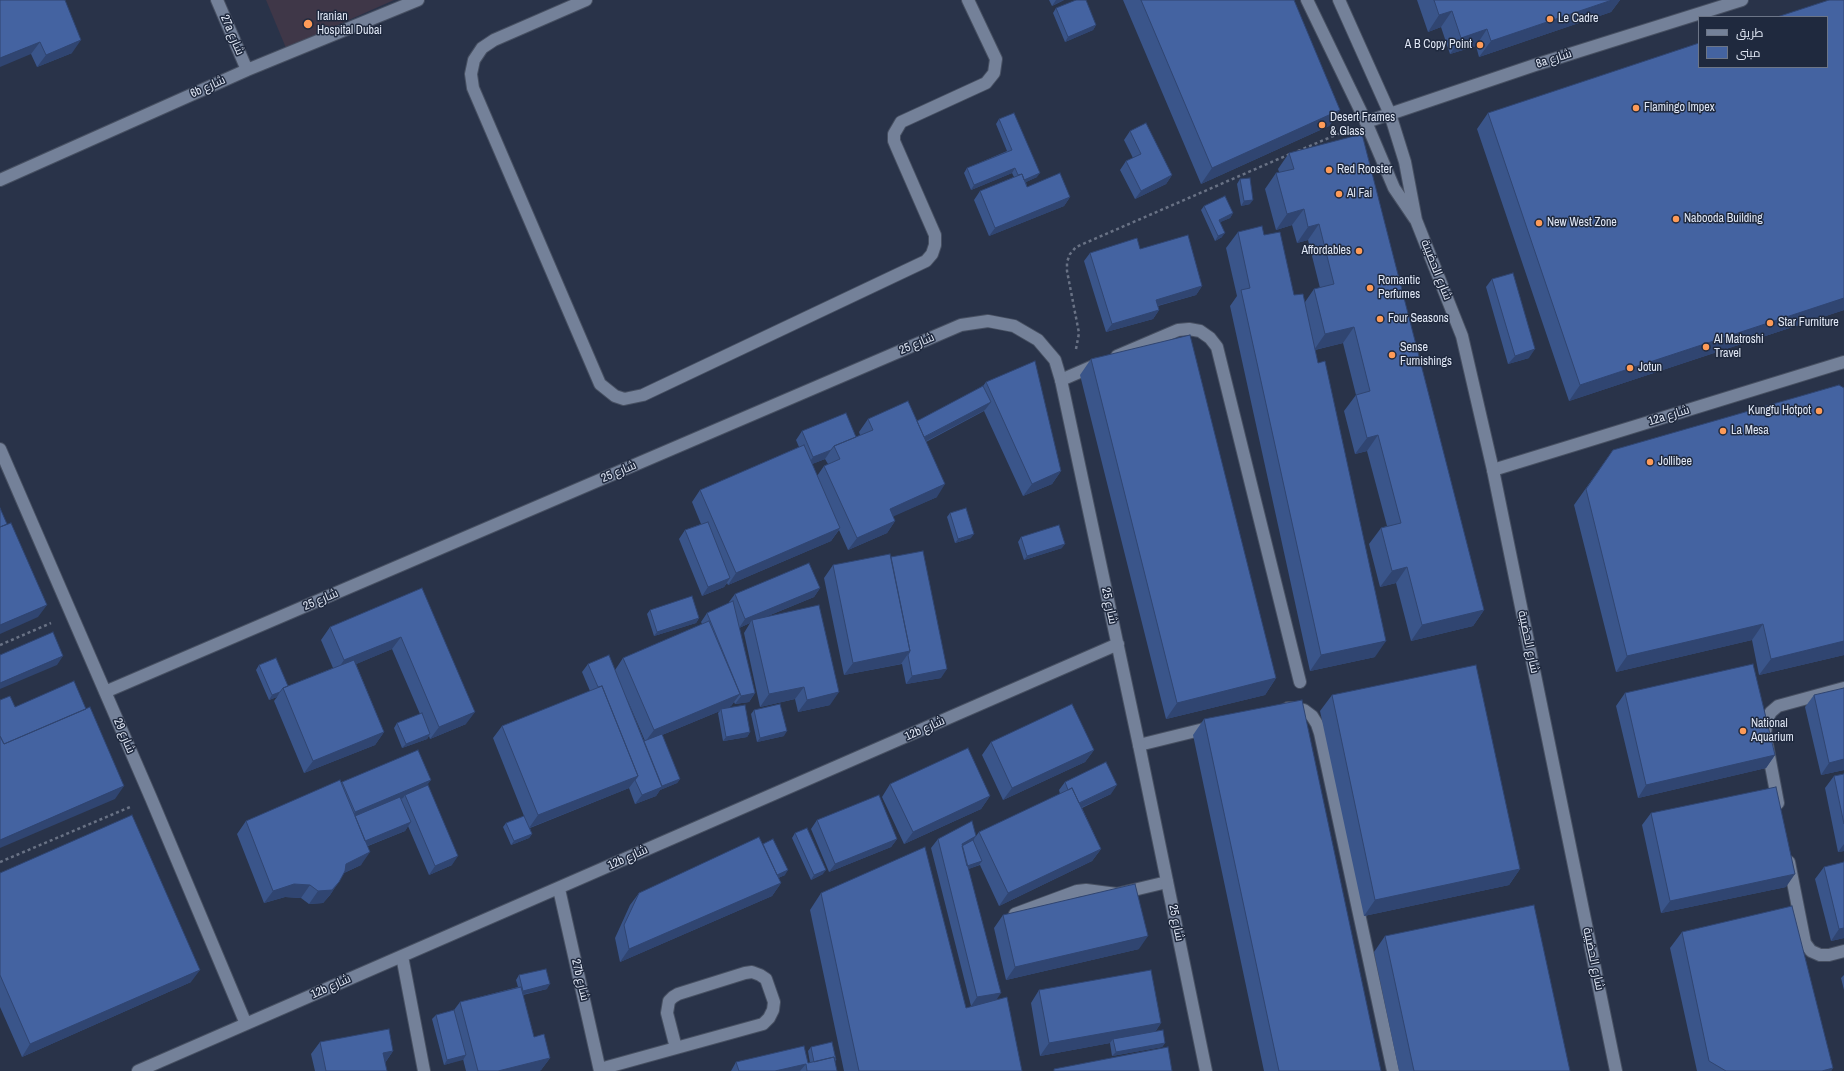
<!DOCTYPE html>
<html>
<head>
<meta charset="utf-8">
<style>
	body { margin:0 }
	#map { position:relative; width:1844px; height:1071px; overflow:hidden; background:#293349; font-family:"Archivo Narrow",Cairo,sans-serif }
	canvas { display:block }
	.legend { position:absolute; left:1698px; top:16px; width:130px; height:52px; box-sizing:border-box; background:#1f293e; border:1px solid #6c7587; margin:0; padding:5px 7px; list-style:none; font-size:12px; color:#e0e7f5 }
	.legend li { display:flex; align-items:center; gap:8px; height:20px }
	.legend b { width:20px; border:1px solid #6c7587 }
</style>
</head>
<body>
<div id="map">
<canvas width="1844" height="1071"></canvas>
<ul class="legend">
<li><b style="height:5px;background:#748199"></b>طريق</li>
<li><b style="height:11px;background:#4463a1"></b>مبنى</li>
</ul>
</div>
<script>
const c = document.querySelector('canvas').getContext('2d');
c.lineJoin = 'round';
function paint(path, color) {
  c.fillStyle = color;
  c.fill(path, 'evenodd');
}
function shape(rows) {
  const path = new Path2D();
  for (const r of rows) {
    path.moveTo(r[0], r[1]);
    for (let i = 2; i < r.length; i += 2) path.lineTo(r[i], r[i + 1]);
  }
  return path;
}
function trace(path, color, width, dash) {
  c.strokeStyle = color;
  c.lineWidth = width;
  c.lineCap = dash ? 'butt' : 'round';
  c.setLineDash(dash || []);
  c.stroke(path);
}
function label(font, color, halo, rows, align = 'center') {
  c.font = font + ' "Archivo Narrow",Cairo,sans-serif';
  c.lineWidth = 3;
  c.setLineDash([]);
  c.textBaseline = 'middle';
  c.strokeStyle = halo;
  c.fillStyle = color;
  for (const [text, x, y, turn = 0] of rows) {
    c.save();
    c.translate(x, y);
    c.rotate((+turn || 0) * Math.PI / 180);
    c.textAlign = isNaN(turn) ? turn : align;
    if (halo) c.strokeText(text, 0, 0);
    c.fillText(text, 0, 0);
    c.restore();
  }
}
const medical = shape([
	[266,0,394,0,286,48]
]);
const path = shape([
	[1298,151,1345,131],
	[1076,349,1079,333,1067,271,1067,262,1070,254,1076,247,1290,154],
	[0,645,51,623],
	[0,862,130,807]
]);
const lane = shape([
	[586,0,494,40,482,48,474,60,471,74,473,88,600,384,615,396,624,399,643,395,926,261,932,254,935,245,935,235,897,148,894,141,894,134,901,122,986,83,994,73,996,59,968,0],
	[1117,356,1178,330,1189,329,1200,331,1210,338,1217,347,1300,682],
	[1061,380,1098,364],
	[1288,708,1295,708,1304,710,1312,716,1317,724,1320,733,1393,1071],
	[1139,745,1212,727],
	[1778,803,1765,734,1767,719,1771,712,1778,706,1844,688],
	[1789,862,1805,943,1811,951,1820,955,1829,955,1844,951],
	[1015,914,1077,891,1086,890,1117,894,1167,882],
	[600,1069,763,1024,769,1018,773,1010,774,1002,766,979,760,975,752,972,745,973,678,994,673,997,669,1001,667,1013,676,1048]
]);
const street = shape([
	[217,0,247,70],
	[1366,122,1535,65,1742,0],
	[0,180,247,70,418,0],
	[0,449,151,798,246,1024],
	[1493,470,1844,362],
	[105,692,961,325,988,321,1014,326,1038,340,1055,360,1061,380,1139,745,1206,1071],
	[559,889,600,1071],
	[402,956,424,1071],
	[138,1071,1118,644]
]);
const secondary = shape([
	[1307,0,1366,122,1394,188,1415,219],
	[1339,0,1390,114,1405,162,1416,220,1462,336,1493,470,1616,1071]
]);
const wall = shape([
	[0,0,72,53,37,67,31,54],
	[1049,0,1064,0,1052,6],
	[1123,0,1294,0,1340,110,1329,126,1201,184],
	[1417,0,1620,0,1611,12,1479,57,1476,46,1450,54,1441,27,1428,32],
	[1844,0,1844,310,1569,401,1477,129,1488,113],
	[1056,8,1096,25,1093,30,1065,42,1053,13],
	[999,119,1037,177,1026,182,1027,187,1070,197,1064,206,989,236,974,200,980,191,1014,177,1012,173,971,190,964,173,967,168,1007,151,996,124],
	[1130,131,1172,175,1166,184,1135,199,1120,170,1126,161,1133,158,1124,140],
	[1289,153,1484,610,1473,626,1411,641,1396,583,1380,587,1369,544,1381,528,1387,526,1367,451,1355,454,1344,411,1356,395,1343,343,1315,350,1375,657,1310,671,1230,306,1237,296,1226,248,1238,232,1264,235,1294,295,1305,302,1314,289,1320,288,1308,240,1297,243,1292,225,1276,230,1265,189,1276,173,1279,172,1278,169],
	[1240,179,1250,204,1241,206,1237,184],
	[1204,206,1233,213,1230,218,1220,222,1222,237,1215,241,1201,210],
	[1140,249,1202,286,1196,295,1158,306,1159,310,1153,319,1106,332,1084,261,1090,253],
	[1492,279,1529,358,1508,364,1486,287],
	[1091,359,1276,678,1265,695,1166,719,1080,375],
	[986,382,1061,471,1052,484,1023,496,984,411,926,442,937,497,893,516,895,521,887,533,848,550,839,530,831,541,728,585,727,583,724,587,702,596,679,539,685,530,701,524,692,502,700,490,799,447,796,440,802,431,856,437,860,435,859,432,868,419,917,421,983,386],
	[825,459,828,464,824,466,817,476,812,464],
	[1844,388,1844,655,1759,675,1752,640,1616,672,1574,505,1613,450],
	[950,513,971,538,955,543,947,517],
	[1021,537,1062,548,1024,560,1018,542],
	[891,557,941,678,906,684,902,664,844,675,824,578,833,565],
	[422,588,466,724,430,739,429,736,427,739,402,748,394,728,397,723,420,714,392,649,356,664,384,732,375,745,304,773,274,701,277,697,269,700,256,670,259,665,288,686,333,668,321,640,330,627],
	[820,588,814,597,763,618,830,705,798,712,795,699,760,707,744,633,750,623,739,628,755,693,749,702,735,704,734,702,731,706,727,708,750,732,747,737,723,741,718,713,720,711,662,735,680,779,677,783,660,790,656,796,635,804,629,788,530,828,532,834,529,838,511,845,503,827,506,823,524,816,493,738,502,726,590,691,582,672,588,664,615,670,623,658,702,624,701,622,707,613,729,603,729,602,735,594],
	[625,694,645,741,644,741],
	[650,610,699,618,696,623,654,636,647,614],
	[1625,693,1775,755,1766,768,1638,798,1616,706],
	[1332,695,1520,869,1509,885,1364,916,1320,711],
	[1814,695,1844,770,1821,775,1805,707],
	[754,710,784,736,757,742,751,714],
	[1204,719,1381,1071,1264,1071,1193,735],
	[991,742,1094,750,1085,762,1003,800,982,755],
	[1844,774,1844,851,1838,852,1825,788,1834,776],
	[342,782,426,786,452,865,429,875,408,826,405,831,368,846,361,865,344,873,330,895,323,903,309,904,301,898,285,897,264,903,237,834,246,821],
	[1065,782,1111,794,1082,808,1101,849,1092,861,999,906,980,865,968,869,996,1000,1022,1071,844,1071,810,910,821,893,966,1008,977,1005,971,1006,931,848,938,839,976,836,979,832,1060,794,1059,790],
	[890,784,990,796,981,809,904,844,882,797],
	[1651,813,1786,887,1661,913,1642,825],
	[817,820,897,839,891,847,829,872,811,829],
	[795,833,823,874,811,880,792,838],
	[762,845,785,875,778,878,781,883,772,896,620,962,615,938,630,905,639,893],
	[1844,862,1844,938,1831,941,1815,879,1824,867],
	[0,873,191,982,22,1057,0,1007],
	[1003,915,1139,949,1006,980,994,928],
	[1682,932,1833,1068,1831,1071,1697,1071,1670,948],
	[1385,936,1570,1071,1399,1071,1374,952],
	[519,975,547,989,523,995,534,1037,550,1058,541,1070,539,1071,466,1071,463,1059,444,1065,432,1019,436,1015,454,1010,460,1002,518,987,516,980],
	[1844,975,1844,990,1841,978],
	[1039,990,1161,1023,1155,1032,1165,1043,1162,1047,1112,1056,1110,1043,1040,1056,1031,1003],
	[320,1042,393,1051,385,1063,387,1071,315,1071,311,1054],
	[811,1047,836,1060,835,1062,837,1071,731,1071,736,1062,810,1063,808,1051]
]);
const shadedWall = shape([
	[1056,0,1064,0,1052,6],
	[1612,0,1620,0,1611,12,1479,57,1491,41],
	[1452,11,1441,27,1428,32,1439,15],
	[1096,25,1093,30,1065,42,1068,37],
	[1487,29,1476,46,1450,54,1461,38],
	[81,40,72,53,37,67,46,55],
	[40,42,31,54,0,67,0,58],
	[1340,110,1329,126,1201,184,1212,168],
	[1015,168,1012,173,971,190,974,185],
	[1040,173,1037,177,1017,186,1020,181],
	[1172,175,1166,184,1135,199,1141,191],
	[1070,197,1064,206,989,236,995,228],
	[1253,200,1250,204,1241,206,1244,201],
	[1304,209,1292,225,1276,230,1287,214],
	[1233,213,1230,218,1216,224,1219,220],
	[1319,224,1308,240,1297,243,1308,227],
	[1225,233,1222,237,1215,241,1218,236],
	[1202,286,1196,295,1149,308,1156,300],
	[1844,298,1844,310,1569,401,1580,385],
	[1159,310,1153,319,1106,332,1112,324],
	[1354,327,1343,343,1314,350,1325,334],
	[1535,349,1529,358,1508,364,1515,356],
	[991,402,985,410,915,447,921,439],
	[1378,435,1367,451,1355,454,1367,438],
	[831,450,825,459,807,466,813,457],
	[1061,471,1052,484,1023,496,1032,484],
	[945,484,937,497,881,522,890,509],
	[895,521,887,533,848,550,857,538],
	[840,528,831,541,728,585,736,573],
	[974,534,971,538,955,543,958,539],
	[1065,544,1062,548,1024,560,1027,556],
	[1407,567,1396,583,1380,587,1392,571],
	[730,578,724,587,702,596,708,587],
	[820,588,814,597,753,622,752,620,750,623,739,628,745,619],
	[47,605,38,617,0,634,0,625],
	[1484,610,1473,626,1411,641,1422,625],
	[699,618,696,623,654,636,657,632],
	[1763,624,1752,640,1616,672,1627,656],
	[401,637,392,649,335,673,344,660],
	[1386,641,1375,657,1310,671,1321,655],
	[1844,641,1844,655,1759,675,1771,659],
	[910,651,901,664,844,675,853,663],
	[63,656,57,665,0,689,0,683],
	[947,669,941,678,906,684,912,676],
	[1276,678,1265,695,1166,719,1177,703],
	[804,687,795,699,760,707,769,694],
	[280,692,277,697,269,700,272,695],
	[839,692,830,705,798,712,807,700],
	[755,693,749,702,735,704,741,696],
	[740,694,731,706,721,710,721,709,720,711,645,742,654,730],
	[475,712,466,724,430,739,439,727],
	[787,731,784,736,757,742,760,738],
	[384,732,375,745,304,773,313,761],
	[750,732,747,737,723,741,726,737],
	[430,734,427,739,402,748,406,744],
	[1094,750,1085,762,1003,800,1012,788],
	[1775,755,1766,768,1638,798,1646,785],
	[1844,759,1844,770,1821,775,1829,763],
	[638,776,629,788,529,828,538,815],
	[680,779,677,783,660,790,656,796,635,804,642,795,659,787],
	[431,780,425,788,405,795,403,798,349,821,355,812],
	[1117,785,1111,794,1069,813,1076,805],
	[124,786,115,799,0,848,0,840],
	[990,796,981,809,904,844,913,832],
	[411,822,405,831,357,850,363,842],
	[532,834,529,838,511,845,514,841],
	[976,836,970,845,959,851,962,844],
	[897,839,891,847,829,872,835,864],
	[1844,844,1844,851,1838,852],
	[1101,849,1092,861,999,906,1008,893],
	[370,852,361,865,337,876,346,864],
	[458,856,452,865,429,875,435,866],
	[982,861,979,865,961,872,964,867],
	[1520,869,1509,885,1364,916,1375,900],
	[788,870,785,875,774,880,777,875],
	[826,870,823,874,811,880,814,875],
	[1795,874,1786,887,1661,913,1670,901],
	[339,882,330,895,323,903,309,904,318,891],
	[781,883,772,896,620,962,629,949],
	[294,884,310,885,301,898,285,897,264,903,273,891],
	[1844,928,1844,938,1831,941,1839,929],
	[1148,936,1139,949,1006,980,1015,967],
	[200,970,191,982,22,1057,30,1044],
	[550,984,547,989,520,995,523,991],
	[1001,993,995,1002,971,1006,977,997],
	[1161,1023,1152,1036,1113,1039,1110,1043,1040,1056,1049,1043],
	[1165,1043,1162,1047,1112,1056,1116,1052],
	[393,1051,384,1064,383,1053],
	[466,1055,463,1060,444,1065,447,1060],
	[550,1058,541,1070,539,1071,498,1071],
	[806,1064,800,1071,775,1071],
	[1833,1068,1831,1071,1822,1071]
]);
const building = shape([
	[0,0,65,0,81,40,46,55,40,42,0,58,0,0],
	[1076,0,1086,0,1096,25,1068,37,1056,8,1076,0],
	[1141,0,1294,0,1340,110,1212,168,1141,0],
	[1434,0,1612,0,1491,41,1487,29,1461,38,1452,11,1439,15,1434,0],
	[1829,0,1844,0,1844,298,1580,385,1488,113,1699,43,1699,67,1827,67,1827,17,1777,17,1829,0],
	[1014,113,1040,173,1024,180,1022,174,1018,175,1015,168,974,185,967,168,1012,150,999,119,1014,113],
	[1146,123,1172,175,1141,191,1126,161,1141,154,1130,131,1146,123],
	[1362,134,1484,610,1422,625,1407,567,1392,571,1381,528,1401,523,1378,435,1367,438,1356,395,1370,391,1354,327,1325,334,1314,289,1334,284,1319,224,1308,227,1304,209,1287,214,1276,173,1294,169,1289,153,1362,134],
	[1060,173,1070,197,995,228,980,191,1022,174,1027,187,1060,173],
	[1250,178,1253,200,1244,201,1240,179,1250,178],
	[1225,196,1233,213,1219,220,1225,233,1218,236,1204,206,1225,196],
	[1262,226,1264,235,1280,232,1294,295,1303,294,1318,363,1325,361,1386,641,1321,655,1241,290,1250,288,1238,232,1262,226],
	[1188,235,1202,286,1156,300,1159,310,1112,324,1090,253,1137,238,1140,249,1188,235],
	[1513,273,1535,349,1515,356,1492,279,1513,273],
	[1190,335,1276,678,1177,703,1091,359,1190,335],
	[1035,361,1061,471,1032,484,986,382,1035,361],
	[1839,385,1844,388,1844,641,1771,659,1763,624,1627,656,1586,489,1613,450,1839,385],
	[983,386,991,402,924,437,917,421,983,386],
	[908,401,945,484,890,509,895,521,857,538,824,466,840,459,834,446,873,430,868,419,908,401],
	[846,413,856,437,834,446,831,450,813,457,802,431,846,413],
	[804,445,840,528,736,573,700,490,804,445],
	[0,508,7,524,0,527,0,508],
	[966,508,974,534,958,539,950,513,966,508],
	[708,522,730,578,708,587,685,530,708,522],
	[11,523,47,605,0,625,0,527,11,523],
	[1059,525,1065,544,1027,556,1021,537,1059,525],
	[923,551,947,669,912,676,908,655,910,651,891,557,923,551],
	[890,554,910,651,853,663,833,565,890,554],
	[809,563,820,588,745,619,735,594,809,563],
	[422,588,475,712,439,727,401,637,344,660,330,627,422,588],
	[692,596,699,618,657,632,650,610,692,596],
	[733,601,755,693,741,696,707,613,733,601],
	[819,605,839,692,807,700,804,687,769,694,752,620,819,605],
	[709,621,740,694,654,730,623,658,709,621],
	[53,632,63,656,0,683,0,655,53,632],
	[609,655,662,787,642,795,635,780,638,776,602,686,598,687,588,664,609,655],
	[276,658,288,686,283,688,280,692,272,695,259,665,276,658],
	[354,660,384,732,313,761,283,688,354,660],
	[1753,664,1775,755,1646,785,1625,693,1753,664],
	[1476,665,1520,869,1375,900,1332,695,1476,665],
	[74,681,86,709,4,744,0,736,0,700,10,696,15,707,74,681],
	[602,686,638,776,538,815,502,726,602,686],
	[1844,688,1844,759,1829,763,1814,695,1844,688],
	[1302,700,1381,1071,1279,1071,1204,719,1302,700],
	[780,704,787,731,760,738,754,710,780,704],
	[1072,704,1094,750,1012,788,991,742,1072,704],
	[745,705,750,732,726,737,721,709,745,705],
	[90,707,124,786,0,840,0,736,4,744,90,707],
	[422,713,430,734,406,744,397,723,422,713],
	[662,734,680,779,662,786,644,741,662,734],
	[968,748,990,796,913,832,890,784,968,748],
	[418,750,431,780,355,812,342,782,418,750],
	[1106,762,1117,785,1079,803,1072,788,1068,790,1065,782,1106,762],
	[1844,774,1844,824,1834,776,1844,774],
	[340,780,370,852,346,864,345,871,339,882,332,890,318,891,310,885,294,884,273,891,246,821,340,780],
	[428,785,458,856,435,866,405,795,428,785],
	[1776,787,1795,874,1670,901,1651,813,1776,787],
	[1072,788,1101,849,1008,893,979,832,1072,788],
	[879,795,897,839,835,864,817,820,879,795],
	[400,797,411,822,365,841,355,816,400,797],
	[132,815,200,970,30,1044,0,975,0,873,132,815],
	[524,816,532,834,514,841,506,823,524,816],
	[972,821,976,836,962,844,1001,993,977,997,938,839,972,821],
	[807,828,826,870,814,875,795,833,807,828],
	[759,837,781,883,629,949,624,925,639,893,759,837],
	[773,839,788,870,777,875,763,844,773,839],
	[973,840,982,861,967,866,962,846,973,840],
	[925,847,966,1008,1007,997,1022,1071,859,1071,821,893,925,847],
	[1844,862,1844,928,1839,929,1824,867,1844,862],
	[1135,884,1148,936,1015,967,1003,915,1135,884],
	[1534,905,1570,1071,1414,1071,1385,936,1534,905],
	[1792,906,1833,1068,1822,1071,1726,1071,1709,1061,1682,932,1792,906],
	[546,969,550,984,523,991,519,975,546,969],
	[1151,970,1161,1023,1049,1043,1039,990,1151,970],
	[521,987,534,1037,544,1034,550,1058,498,1071,478,1071,460,1002,521,987],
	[454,1010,466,1055,447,1060,436,1015,454,1010],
	[389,1029,393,1051,383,1053,387,1071,326,1071,320,1042,389,1029],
	[1163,1030,1165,1043,1116,1052,1113,1039,1163,1030],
	[832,1042,836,1060,835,1061,834,1057,814,1062,811,1047,832,1042],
	[804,1046,808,1063,834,1057,837,1071,807,1071,806,1064,775,1071,739,1071,736,1062,804,1046],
	[1168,1047,1172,1071,1054,1071,1054,1069,1168,1047]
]);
const markers = [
	[1550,19,4,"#fe9b58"],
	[308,24,5,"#fe9b58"],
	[1480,45,4,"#fe9b58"],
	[1636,108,4,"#fe9b58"],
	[1322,125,4,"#fe9b58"],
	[1329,170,4,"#fe9b58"],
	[1339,194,4,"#fe9b58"],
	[1676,219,4,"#fe9b58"],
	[1539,223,4,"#fe9b58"],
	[1359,251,4,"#fe9b58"],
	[1370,288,4,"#fe9b58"],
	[1380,319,4,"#fe9b58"],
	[1770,323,4,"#fe9b58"],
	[1706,347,4,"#fe9b58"],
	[1392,355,4,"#fe9b58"],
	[1630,368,4,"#fe9b58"],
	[1819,411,4,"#fe9b58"],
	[1723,431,4,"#fe9b58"],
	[1650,462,4,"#fe9b58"],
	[1743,731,4,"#fe9b58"]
];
const poiNames = [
	["Iranian",317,17],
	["Hospital Dubai",317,31],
	["Le Cadre",1558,19],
	["A B Copy Point",1472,45,"right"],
	["Flamingo Impex",1644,108],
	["Desert Frames",1330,118],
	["& Glass",1330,132],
	["Red Rooster",1337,170],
	["Al Fai",1347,194],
	["Nabooda Building",1684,219],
	["New West Zone",1547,223],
	["Affordables",1351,251,"right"],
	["Romantic",1378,281],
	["Perfumes",1378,295],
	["Four Seasons",1388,319],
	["Star Furniture",1778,323],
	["Al Matroshi",1714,340],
	["Travel",1714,354],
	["Sense",1400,348],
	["Furnishings",1400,362],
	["Jotun",1638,368],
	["Kungfu Hotpot",1811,411,"right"],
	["La Mesa",1731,431],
	["Jollibee",1658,462],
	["National",1751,724],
	["Aquarium",1751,738]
];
const streetNames = [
	["27a شارع",232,35,67],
	["8a شارع",1554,59,-18],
	["6b شارع",208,87,-24],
	["شارع الحضيبة",1436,270,68],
	["شارع 25",917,344,-23],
	["12a شارع",1669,416,-17],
	["شارع 25",619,472,-23],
	["شارع 25",321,600,-23],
	["شارع 25",1109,606,78],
	["شارع الحضيبة",1528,642,78],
	["12b شارع",925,729,-24],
	["شارع 29",124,736,67],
	["12b شارع",628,858,-24],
	["شارع 25",1176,923,79],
	["شارع الحضيبة",1593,959,78],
	["27b شارع",580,980,77],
	["12b شارع",331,987,-24]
];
paint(medical, '#3f3748');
trace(lane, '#475062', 14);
trace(street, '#475062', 14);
trace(secondary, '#475062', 14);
trace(path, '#697285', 2.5, [3, 3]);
trace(lane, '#748199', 12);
trace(street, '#748199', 12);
trace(secondary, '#748199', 12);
paint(wall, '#3a558a');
paint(shadedWall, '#304571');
paint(building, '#4463a1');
trace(building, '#304571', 1);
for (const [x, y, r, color] of markers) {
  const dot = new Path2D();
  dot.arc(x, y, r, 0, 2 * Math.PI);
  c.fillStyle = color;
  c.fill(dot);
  trace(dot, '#1f293e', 1.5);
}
label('12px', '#e0e7f5', '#1f293e', poiNames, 'left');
label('12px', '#e0e7f5', '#1f293e', streetNames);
</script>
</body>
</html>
